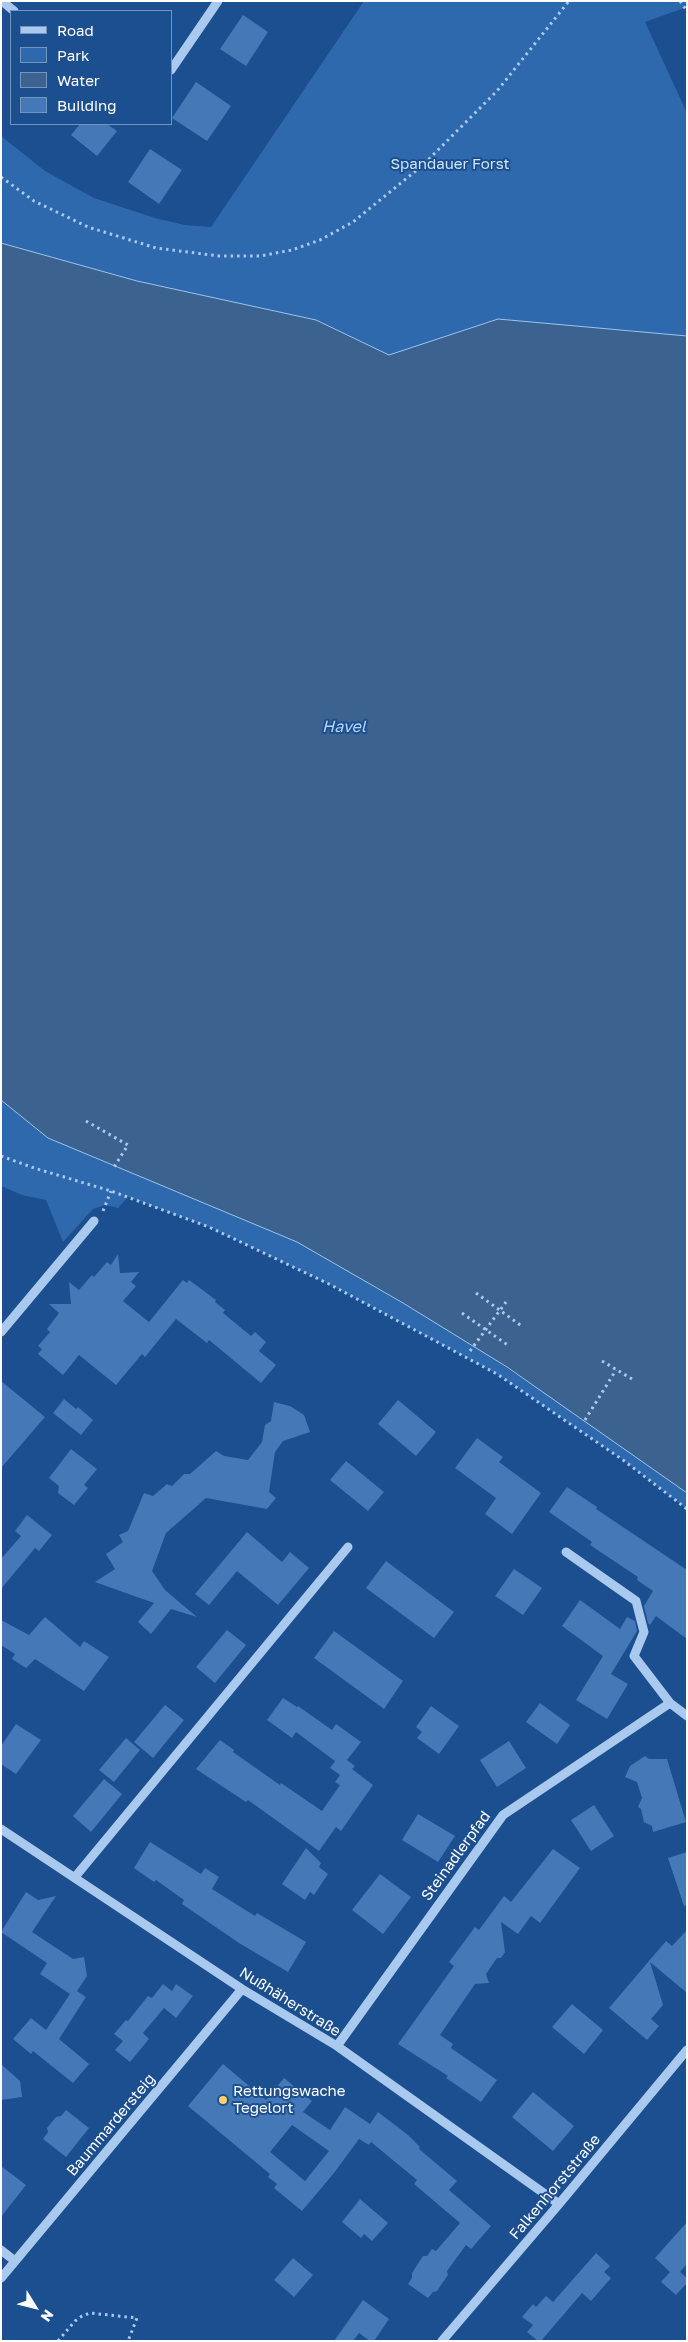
<!DOCTYPE html>
<html>
<head>
<meta charset="utf-8">
<style>
	body { margin:0 }
	#map { position:relative; width:688px; height:2342px; overflow:hidden; background:#1b4f8f; font-family:"Golos Text",sans-serif }
	canvas { display:block }
	.frame { position:absolute; inset:0; border:2px solid #fff; pointer-events:none }
	.legend { position:absolute; left:10px; top:10px; width:162px; height:115px; box-sizing:border-box; background:#1b4f8f; border:1px solid #7695bc; margin:0; padding:6px 9px; list-style:none; font-size:15px; color:#fff }
	.legend li { display:flex; align-items:center; gap:10px; height:25px }
	.legend b { width:25px; border:1px solid #7695bc }
	.north { position:absolute; left:10px; top:2282px; width:50px; height:50px; -webkit-text-stroke:4px #1b4f8f; paint-order:stroke; rotate:126deg; font-size:14px; font-weight:700; line-height:20px; text-align:center; color:#fff }
	.north::after { content:''; display:block; margin:auto; width:18px; height:22px; background:#fff; clip-path:polygon(50% 0,100% 100%,50% 72%,0 100%) }
</style>
</head>
<body>
<div id="map">
<canvas width="688" height="2342"></canvas>
<div class="frame"></div>
<ul class="legend">
<li><b style="height:6px;background:#a9c9ee"></b>Road</li>
<li><b style="height:14px;background:#2e69ad"></b>Park</li>
<li><b style="height:14px;background:#3c6290"></b>Water</li>
<li><b style="height:14px;background:#4478b7"></b>Building</li>
</ul>
<div class="north">N</div>
</div>
<script>
const c = document.querySelector('canvas').getContext('2d');
c.lineJoin = 'round';
function paint(path, color) {
  c.fillStyle = color;
  c.fill(path, 'evenodd');
}
function shape(rows) {
  const path = new Path2D();
  for (const r of rows) {
    path.moveTo(r[0], r[1]);
    for (let i = 2; i < r.length; i += 2) path.lineTo(r[i], r[i + 1]);
  }
  return path;
}
function trace(path, color, width, dash) {
  c.strokeStyle = color;
  c.lineWidth = width;
  c.lineCap = dash ? 'butt' : 'round';
  c.setLineDash(dash || []);
  c.stroke(path);
}
function label(font, color, halo, rows, align = 'center') {
  c.font = font + ' "Golos Text",sans-serif';
  c.lineWidth = 4;
  c.setLineDash([]);
  c.textBaseline = 'middle';
  c.strokeStyle = halo;
  c.fillStyle = color;
  for (const [text, x, y, turn = 0] of rows) {
    c.save();
    c.translate(x, y);
    c.rotate((+turn || 0) * Math.PI / 180);
    c.textAlign = isNaN(turn) ? turn : align;
    if (halo) c.strokeText(text, 0, 0);
    c.fillText(text, 0, 0);
    c.restore();
  }
}
const green = shape([
	[364,1,687,1,687,7,645,22,687,113,687,336,498,319,389,355,316,320,137,281,1,243,1,136,45,171,94,198,155,218,185,225,211,227],
	[1,1100,48,1138,297,1242,459,1336,570,1410,687,1493,687,1509,623,1460,497,1374,329,1284,209,1227,128,1197,118,1208,105,1205,93,1209,63,1242,46,1200,22,1195,1,1186]
]);
const water = shape([
	[1,243,137,281,316,320,389,355,498,319,687,336,687,1493,507,1367,403,1303,297,1242,48,1138,1,1100,1,243]
]);
const building = shape([
	[243,15,268,32,246,66,220,49],
	[196,82,231,106,207,141,172,118],
	[80,124,107,124,117,131,97,156,71,135],
	[150,149,182,170,159,204,128,182],
	[118,1254,120,1273,139,1272,131,1282,136,1286,123,1301,149,1322,183,1280,187,1283,189,1280,216,1300,215,1302,225,1310,223,1313,251,1336,255,1332,266,1342,259,1351,276,1365,261,1383,209,1340,207,1343,176,1319,145,1357,142,1354,116,1385,79,1355,63,1375,38,1354,42,1349,38,1346,50,1332,47,1329,59,1313,49,1304,71,1304,69,1282,79,1290,92,1275,94,1277,107,1262,111,1265],
	[1,1381,45,1417,1,1468],
	[64,1399,76,1409,78,1407,93,1420,81,1435,53,1413],
	[398,1400,436,1432,416,1456,378,1424],
	[274,1402,290,1406,304,1415,310,1432,283,1441,275,1452,269,1492,276,1498,267,1509,206,1498,166,1533,152,1571,165,1590,197,1617,171,1609,151,1634,138,1622,154,1603,95,1582,115,1569,106,1554,123,1542,119,1535,128,1531,144,1493,153,1496,167,1484,172,1486,184,1474,190,1474,216,1451,224,1456,248,1460,262,1442,265,1425,271,1421],
	[477,1438,503,1457,499,1462,541,1493,512,1534,485,1514,496,1498,455,1468],
	[71,1449,97,1469,84,1485,88,1488,74,1505,58,1493,59,1486,49,1478],
	[346,1461,384,1492,368,1511,330,1480],
	[567,1487,597,1507,596,1509,687,1570,687,1639,656,1616,650,1625,648,1623,644,1606,653,1591,637,1580,638,1577,590,1545,592,1542,549,1512],
	[27,1515,52,1535,39,1551,35,1548,1,1589,1,1559,21,1536,15,1531],
	[247,1532,282,1562,290,1552,309,1568,278,1605,237,1571,209,1605,195,1594],
	[386,1561,454,1612,434,1638,366,1588],
	[514,1569,542,1588,523,1615,495,1596],
	[580,1600,620,1629,627,1617,635,1621,637,1631,611,1674,628,1684,607,1719,576,1700,603,1656,562,1626],
	[45,1617,80,1647,84,1641,109,1657,84,1691,35,1659,26,1668,12,1659,15,1654,1,1645,1,1620,29,1635],
	[227,1630,246,1645,215,1683,196,1667],
	[334,1631,403,1681,384,1709,314,1658],
	[283,1698,297,1707,298,1706,332,1730,336,1724,361,1742,347,1760,355,1766,352,1769,373,1785,341,1831,336,1827,319,1851,248,1800,246,1802,196,1769,220,1740,234,1750,233,1752,280,1785,281,1783,322,1811,340,1785,335,1782,340,1775,330,1768,335,1761,296,1732,292,1738,267,1720],
	[540,1703,570,1725,557,1744,526,1722],
	[165,1705,184,1720,153,1758,134,1742],
	[431,1706,459,1726,439,1754,417,1738,422,1732,416,1727],
	[16,1724,41,1740,16,1774,1,1764,1,1746],
	[126,1738,140,1750,114,1782,99,1770],
	[509,1741,526,1768,497,1787,480,1760],
	[645,1756,649,1759,667,1759,686,1822,653,1832,652,1826,644,1822,641,1809,638,1807,642,1798,637,1782,625,1777,630,1766],
	[104,1779,122,1794,91,1832,73,1816],
	[594,1805,614,1836,591,1851,571,1820],
	[418,1814,455,1836,438,1862,402,1840],
	[150,1842,201,1874,205,1868,219,1877,212,1889,255,1916,257,1913,306,1942,288,1972,239,1943,182,1904,184,1900,156,1880,154,1882,134,1868],
	[306,1848,321,1863,319,1867,328,1874,314,1895,310,1892,305,1900,282,1884],
	[553,1849,580,1868,540,1923,531,1916,518,1934,501,1922,505,1952,501,1958,497,1958,486,1974,489,1983,475,1984,440,2035,453,2044,451,2048,497,2080,481,2102,446,2078,448,2076,398,2044,454,1966,449,1962,475,1927,479,1930,504,1896,511,1902],
	[687,1852,687,1905,684,1906,668,1858],
	[380,1874,411,1897,383,1934,352,1910],
	[26,1892,38,1900,56,1896,32,1932,73,1959,84,1957,87,1976,77,1991,86,1997,59,2039,89,2064,73,2083,33,2051,31,2054,13,2039,31,2018,46,2030,70,1994,40,1974,47,1963,1,1932],
	[687,1930,687,1993,650,1962,663,2005,651,2019,659,2026,647,2040,609,2008,666,1941,672,1946],
	[163,1984,172,1991,176,1984,193,1996,176,2018,164,2008,143,2033,149,2039,130,2062,115,2050,123,2041,114,2034,126,2020,128,2021,148,1996,152,1998],
	[572,2004,603,2030,584,2054,552,2027],
	[1,2064,20,2081,22,2097,1,2100],
	[223,2064,266,2100,284,2078,312,2101,303,2112,330,2130,345,2107,370,2124,378,2112,408,2135,420,2147,419,2149,457,2181,449,2190,491,2226,471,2249,466,2245,447,2271,448,2275,437,2291,433,2292,428,2298,408,2284,412,2278,412,2273,423,2256,427,2256,432,2249,436,2251,460,2223,414,2184,417,2180,371,2142,369,2145,359,2139,334,2173,302,2211,274,2188,277,2184,268,2177,270,2174,188,2106],
	[292,2125,329,2151,305,2181,270,2152],
	[533,2092,574,2126,553,2151,512,2117],
	[66,2110,89,2128,66,2157,43,2139,48,2132,47,2128,56,2117,61,2116],
	[1,2166,26,2185,1,2217],
	[360,2199,388,2223,372,2241,364,2234,361,2238,342,2222],
	[687,2222,687,2264,680,2272,687,2278,687,2283,676,2295,661,2282,670,2272,655,2258],
	[596,2253,610,2266,604,2272,611,2278,591,2301,582,2293,541,2341,538,2341,527,2332,533,2325,522,2317,533,2304,536,2307,546,2296,553,2302],
	[293,2258,313,2275,294,2297,274,2280],
	[363,2300,389,2319,374,2341,370,2341,359,2333,353,2341,334,2341]
]);
const path = shape([
	[680,1,687,11],
	[1,177,34,201,88,227,156,248,219,256,260,256,292,250,320,240,353,222,423,165,497,91,569,1],
	[86,1121,128,1145,114,1167],
	[1,1156,34,1168,111,1191,209,1227,329,1284,497,1374,623,1460,687,1509],
	[103,1211,111,1191],
	[476,1293,523,1327],
	[462,1313,509,1346],
	[470,1351,506,1302],
	[602,1361,632,1379],
	[585,1420,616,1370],
	[58,2341,75,2321,82,2316,90,2313,137,2318,128,2341]
]);
const minor = shape([
	[2,1,14,11],
	[171,70,218,1],
	[1,1332,94,1221],
	[566,1552,636,1601,644,1632,634,1656,670,1703],
	[1,1829,242,1989,337,2046,559,2204],
	[75,1877,348,1547],
	[337,2046,503,1815,670,1703,687,1716],
	[1,2250,15,2261],
	[1,2278,242,1989],
	[442,2341,559,2204,687,2050]
]);
const markers = [
	[223,2100,5,"#ffd166"]
];
const parkNames = [
	["Spandauer Forst",450,164]
];
const streetNames = [
	["Steinadlerpfad",456,1856,-54],
	["Nußhäherstraße",290,2002,32],
	["Baummardersteig",111,2125,-50],
	["Falkenhorststraße",555,2187,-50]
];
const poiNames = [
	["Rettungswache",233,2091],
	["Tegelort",233,2108]
];
const waterNames = [
	["Havel",344,727]
];
paint(green, '#2e69ad');
paint(water, '#3c6290');
trace(water, '#9cc4f0', 1);
paint(building, '#4478b7');
trace(path, '#a9c9ee', 3, [2.5, 4]);
trace(minor, '#a9c9ee', 9);
for (const [x, y, r, color] of markers) {
  const dot = new Path2D();
  dot.arc(x, y, r, 0, 2 * Math.PI);
  c.fillStyle = color;
  c.fill(dot);
  trace(dot, '#1b4f8f', 2);
}
label('15px', '#cfe3fa', '#1b4f8f', parkNames);
label('15px', '#fff', '#1b4f8f', streetNames);
label('15px', '#fff', '#1b4f8f', poiNames, 'left');
label('italic 16px', '#b5d3f5', '#1b4f8f', waterNames);
</script>
</body>
</html>
